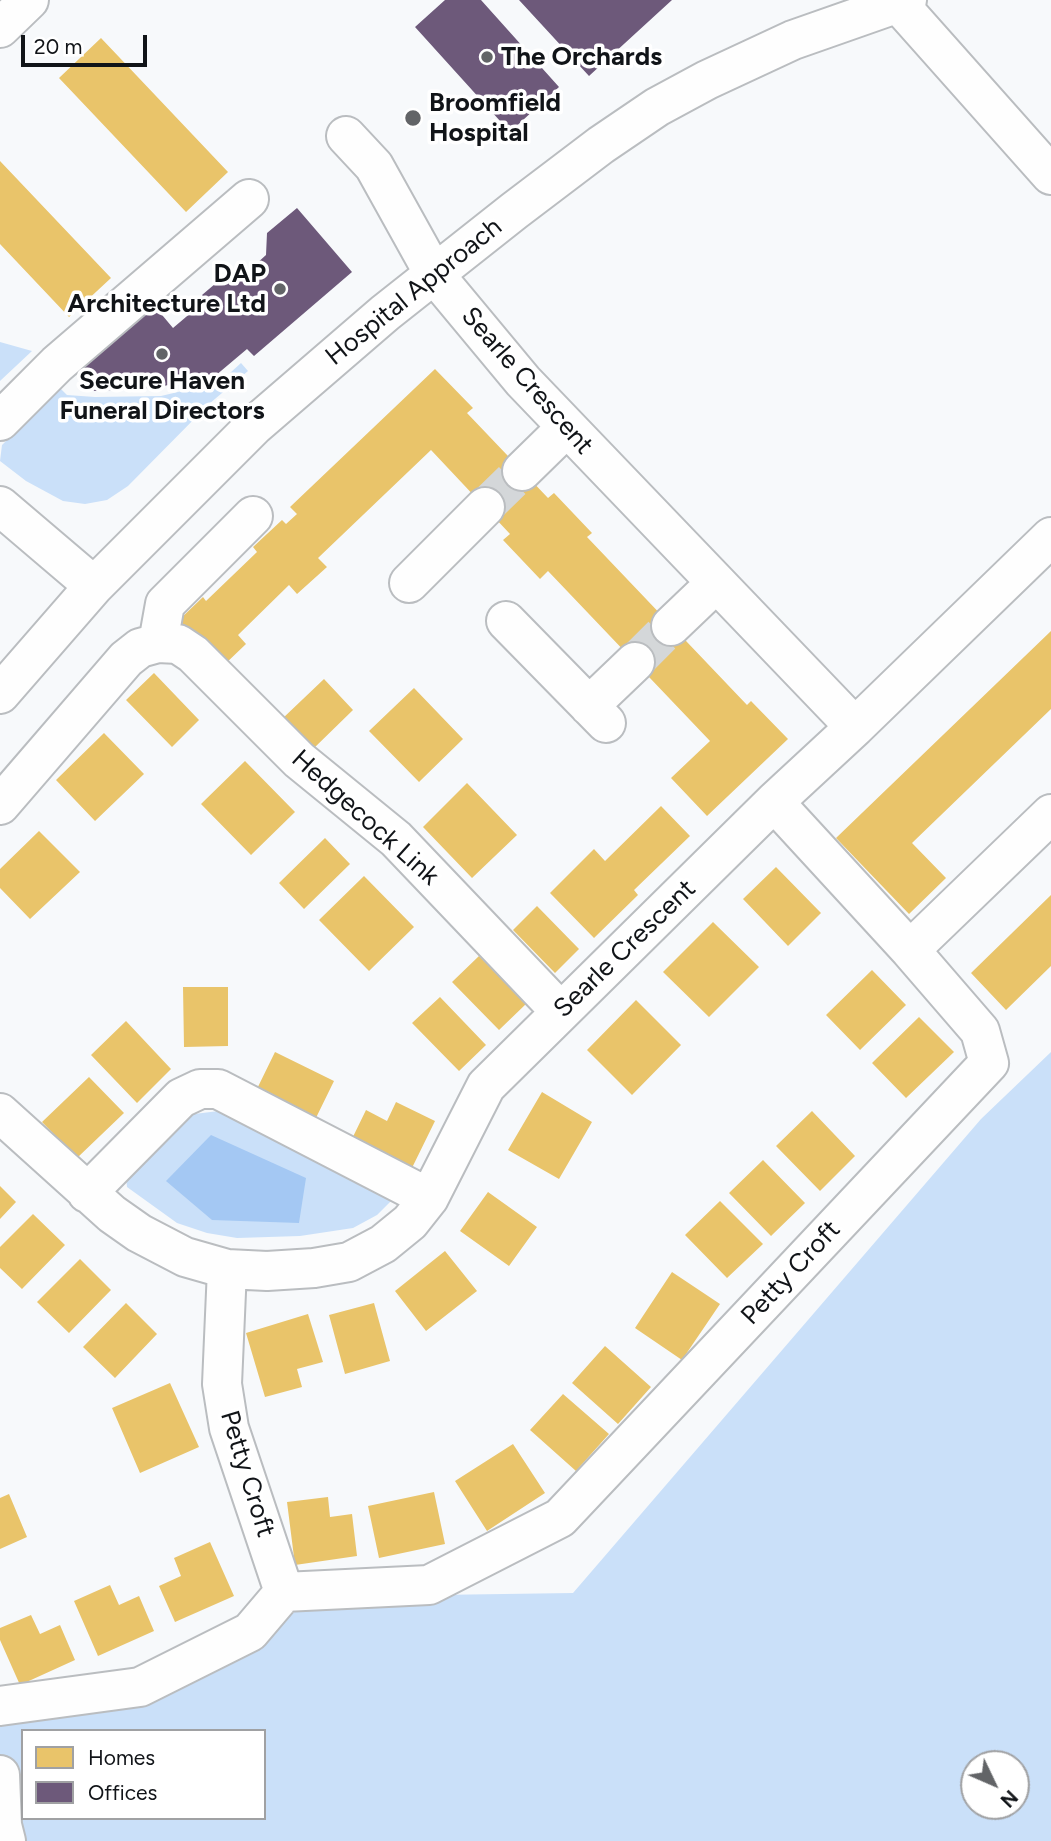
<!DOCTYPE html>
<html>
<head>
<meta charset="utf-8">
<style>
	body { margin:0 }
	#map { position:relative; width:1051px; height:1841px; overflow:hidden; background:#f7f9fb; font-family:Figtree,sans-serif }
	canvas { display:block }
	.legend { position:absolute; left:21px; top:1729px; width:245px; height:91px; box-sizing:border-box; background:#fff; border:2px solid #a0a1a3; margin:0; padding:9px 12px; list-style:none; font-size:21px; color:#111418 }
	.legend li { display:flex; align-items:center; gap:14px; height:35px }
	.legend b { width:35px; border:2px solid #a0a1a3 }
	.north { position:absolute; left:960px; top:1750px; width:70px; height:70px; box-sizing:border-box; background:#fff; border:2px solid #a0a1a3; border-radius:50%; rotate:134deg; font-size:19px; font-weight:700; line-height:28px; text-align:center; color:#111418 }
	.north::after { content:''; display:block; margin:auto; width:24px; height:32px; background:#626467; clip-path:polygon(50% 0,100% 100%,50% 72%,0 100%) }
	.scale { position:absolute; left:21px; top:35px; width:126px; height:32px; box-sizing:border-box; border:4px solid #111418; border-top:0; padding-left:9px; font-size:21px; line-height:24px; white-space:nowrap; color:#111418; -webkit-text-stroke:5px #fff; paint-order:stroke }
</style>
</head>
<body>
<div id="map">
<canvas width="1051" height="1841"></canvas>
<ul class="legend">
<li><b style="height:19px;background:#e9c46a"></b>Homes</li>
<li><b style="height:19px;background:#6d597a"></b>Offices</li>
</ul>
<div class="north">N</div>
<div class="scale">20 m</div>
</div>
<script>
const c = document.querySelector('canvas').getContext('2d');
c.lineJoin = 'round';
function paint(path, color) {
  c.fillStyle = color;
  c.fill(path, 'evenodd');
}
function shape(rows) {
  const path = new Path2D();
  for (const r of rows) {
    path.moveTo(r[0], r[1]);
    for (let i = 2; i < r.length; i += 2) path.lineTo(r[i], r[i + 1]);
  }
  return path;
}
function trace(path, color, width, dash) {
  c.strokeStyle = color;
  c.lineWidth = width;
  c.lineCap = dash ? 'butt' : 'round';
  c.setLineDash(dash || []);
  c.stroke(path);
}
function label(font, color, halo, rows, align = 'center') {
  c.font = font + ' Figtree,sans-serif';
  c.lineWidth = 7;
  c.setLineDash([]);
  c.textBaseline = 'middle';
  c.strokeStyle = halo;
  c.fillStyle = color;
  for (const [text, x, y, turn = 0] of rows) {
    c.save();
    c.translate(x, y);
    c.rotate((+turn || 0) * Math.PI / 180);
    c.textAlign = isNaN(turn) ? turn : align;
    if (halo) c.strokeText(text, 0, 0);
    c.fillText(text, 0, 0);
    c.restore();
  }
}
const green = shape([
	[0,342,32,351,0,381],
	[241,363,248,371,209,404,128,486,107,500,85,504,63,501,26,481,0,461,2,445,60,388,67,395,95,397,161,396,220,382],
	[1051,1052,1051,1841,0,1841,0,1722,263,1640,301,1606,435,1595,573,1593,981,1119],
	[23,1731,264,1731,264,1818,23,1818],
	[974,1764,1016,1764,1016,1806,974,1806],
	[219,1111,392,1200,377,1215,353,1228,300,1236,237,1238,207,1233,177,1223,127,1187,126,1177,194,1114]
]);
const water = shape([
	[211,1135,306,1178,299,1223,212,1220,166,1181]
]);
const homes = shape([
	[101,38,228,172,186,212,59,78],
	[0,161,111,278,69,317,0,244],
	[435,369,473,408,467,413,548,498,554,493,592,533,587,537,747,705,751,701,788,739,707,816,671,778,710,741,548,571,540,579,503,540,510,534,431,450,318,558,327,567,297,594,289,585,238,635,246,644,223,666,179,620,203,597,206,601,257,552,253,547,282,520,286,524,297,514,290,507],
	[1051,631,1051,709,912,843,946,878,909,914,836,838],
	[154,673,199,720,172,747,126,700],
	[324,679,353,710,312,750,282,719],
	[414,688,463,739,419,782,369,731],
	[104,733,144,774,95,821,56,780],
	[245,761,295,812,251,855,201,804],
	[467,783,517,835,472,878,423,827],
	[661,806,690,836,634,890,638,895,594,938,550,893,594,849,605,861],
	[39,831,80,872,30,919,0,888,0,869],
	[325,838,350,864,304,909,279,883],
	[776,867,821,913,788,946,743,899],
	[364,876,414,927,369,971,319,920],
	[1051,895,1051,966,1006,1010,971,973],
	[537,906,579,949,555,973,513,930],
	[713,922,759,967,709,1017,663,972],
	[479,956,526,1004,499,1030,452,982],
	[872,970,906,1005,860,1050,826,1015],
	[183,987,228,987,228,1046,184,1047],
	[440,997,486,1045,459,1071,412,1023],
	[636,1000,681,1045,632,1095,587,1050],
	[919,1017,954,1052,906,1098,872,1063],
	[126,1021,171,1069,137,1103,91,1055],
	[275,1052,334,1081,312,1126,253,1097],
	[89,1077,124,1113,77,1158,42,1122],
	[542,1092,592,1122,559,1179,508,1150],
	[396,1102,435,1121,409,1174,349,1145,366,1110,387,1121],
	[812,1111,855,1156,820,1191,776,1146],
	[763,1160,805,1203,771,1236,729,1193],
	[0,1186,16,1202,0,1219],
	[488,1192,537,1227,509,1266,460,1231],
	[720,1201,763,1244,727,1278,685,1235],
	[33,1214,65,1245,22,1289,0,1268,0,1247],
	[445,1251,477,1291,426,1331,395,1291],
	[80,1259,111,1290,69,1333,37,1302],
	[672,1272,720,1304,682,1360,635,1328],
	[126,1303,157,1334,115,1378,83,1347],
	[374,1303,390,1361,345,1374,329,1315],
	[308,1314,323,1362,297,1369,302,1387,265,1397,246,1333],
	[605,1346,651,1387,618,1424,572,1383],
	[170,1383,199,1447,140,1473,112,1408],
	[563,1394,609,1434,576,1471,530,1430],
	[513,1444,545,1493,487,1531,455,1481],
	[434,1492,445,1544,379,1558,368,1506],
	[9,1494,27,1537,0,1549,0,1498],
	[328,1497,330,1517,352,1514,357,1556,295,1565,287,1502],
	[210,1542,234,1596,175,1622,159,1586,181,1576,174,1558],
	[110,1585,119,1605,139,1596,154,1631,98,1656,74,1601],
	[31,1615,40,1634,60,1625,75,1660,20,1685,0,1640,0,1628]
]);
const offices = shape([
	[445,0,481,0,559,87,510,132,415,27],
	[519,0,672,0,589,76],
	[297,208,352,272,254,356,247,349,215,376,153,388,94,391,75,368,152,303,173,328,206,300,202,295,229,272,245,274,266,255,267,233]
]);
const minorTunnel = shape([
	[485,507,522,471],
	[635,662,671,626]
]);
const minor = shape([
	[898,3,1051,175],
	[0,28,29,0],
	[0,421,57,364,249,199],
	[522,471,566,428],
	[0,506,94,586],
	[409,583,485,507],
	[506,621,606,723],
	[671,626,715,584],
	[158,643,165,604,253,516],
	[0,694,94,586,255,425,385,313,514,211,601,145,657,107,707,80,793,40,907,0],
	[589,706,635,662],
	[855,727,1051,537],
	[0,805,126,659,140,648,158,643,178,644,193,654,299,760,396,839,561,1012],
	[910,950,1051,814],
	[0,1113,112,1214,139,1233,185,1257,227,1269,267,1271,314,1268,349,1262,383,1244,410,1222,429,1198,486,1086,774,802,855,727,523,381,434,274,374,166,346,136],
	[87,1193,181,1098,200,1089,218,1089,429,1198],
	[227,1269,222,1384,229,1428,284,1592],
	[0,1706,140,1687,250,1632,284,1592,429,1585,560,1518,989,1063,980,1031,910,950,774,802],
	[0,1775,2,1825,6,1841]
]);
const markers = [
	[487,57,7,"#626467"],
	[413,118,9,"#626467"],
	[280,289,7,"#626467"],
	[162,354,7,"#626467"]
];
const poiNames = [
	["The Orchards",501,57],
	["Broomfield",429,103],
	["Hospital",429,133],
	["DAP",266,274,"right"],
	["Architecture Ltd",266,304,"right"],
	["Secure Haven",162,381,"center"],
	["Funeral Directors",162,411,"center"]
];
const streetNames = [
	["Hospital Approach",414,292,-39],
	["Searle Crescent",527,381,49],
	["Hedgecock Link",365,818,42],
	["Searle Crescent",625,949,-44],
	["Petty Croft",791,1273,-47],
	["Petty Croft",247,1474,73]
];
paint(green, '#cae0f9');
paint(water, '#a4c8f3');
paint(homes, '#e9c46a');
paint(offices, '#6d597a');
trace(minorTunnel, '#d4d7d9', 38, [38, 19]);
trace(minor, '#babdc0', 42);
trace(minor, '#fefefe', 38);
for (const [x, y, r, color] of markers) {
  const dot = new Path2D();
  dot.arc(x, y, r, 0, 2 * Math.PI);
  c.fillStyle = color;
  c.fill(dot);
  trace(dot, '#fff', 2.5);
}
label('bold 26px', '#111418', '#fff', poiNames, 'left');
label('26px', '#111418', '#fff', streetNames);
</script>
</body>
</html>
